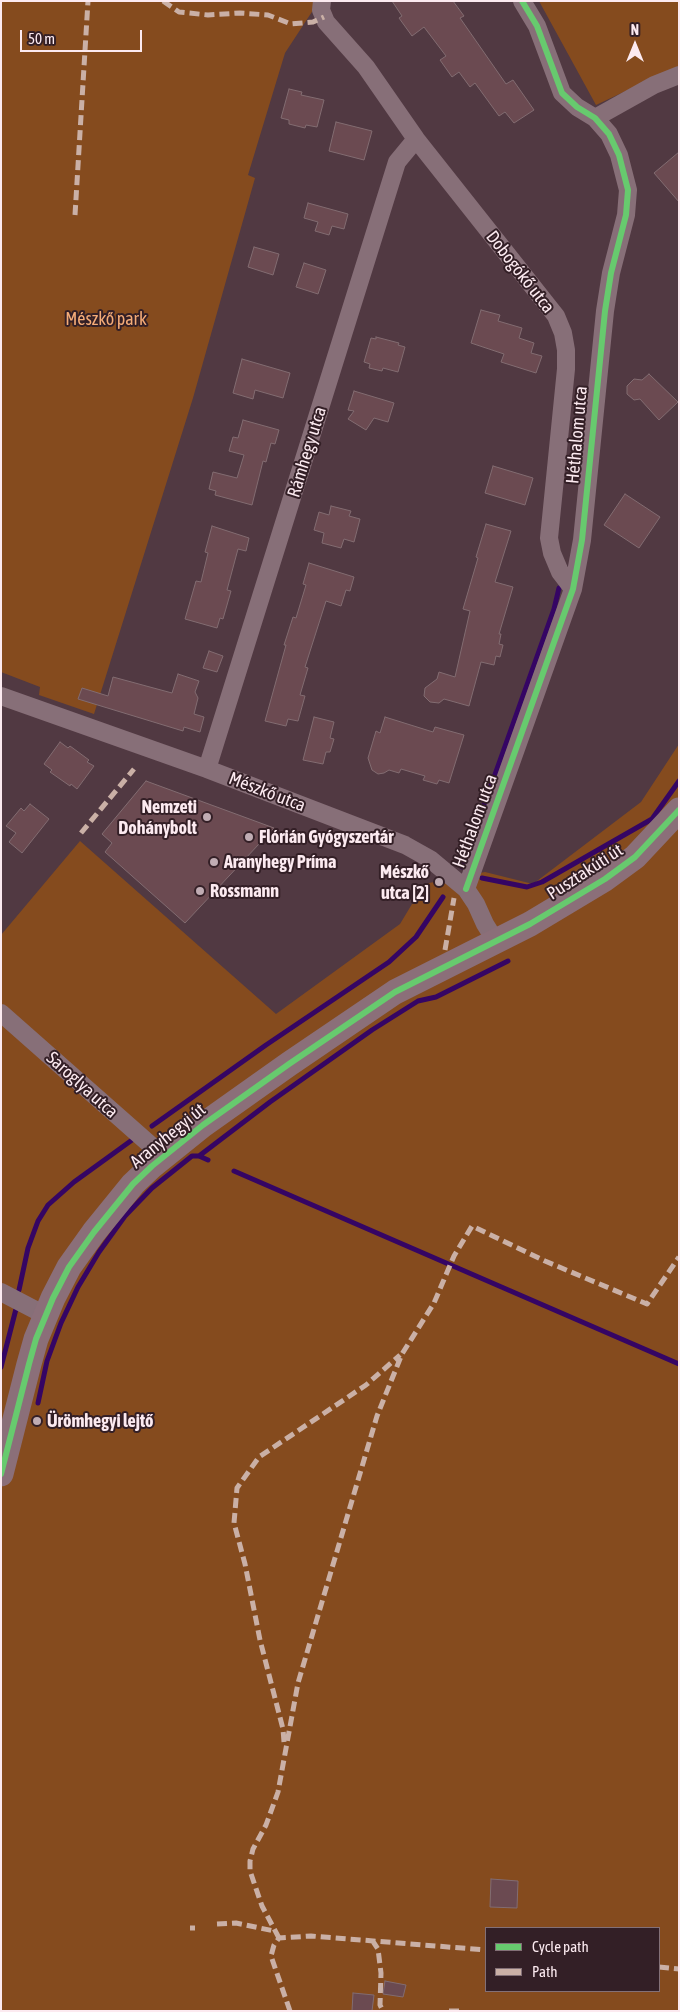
<!DOCTYPE html>
<html>
<head>
<meta charset="utf-8">
<style>
	body { margin:0 }
	#map { position:relative; width:680px; height:2012px; overflow:hidden; background:#513942; font-family:"Asap Condensed",sans-serif }
	canvas { display:block }
	.frame { position:absolute; inset:0; border:2px solid #fceaf0; pointer-events:none }
	.legend { position:absolute; left:485px; top:1927px; width:175px; height:65px; box-sizing:border-box; background:#331f26; border:1px solid #837077; margin:0; padding:6px 9px; list-style:none; font-size:15px; color:#fceaf0 }
	.legend li { display:flex; align-items:center; gap:10px; height:25px }
	.legend b { width:25px; border:1px solid #837077 }
	.north { position:absolute; left:610px; top:20px; width:50px; height:50px; -webkit-text-stroke:4px #331f26; paint-order:stroke; rotate:0deg; font-size:14px; font-weight:700; line-height:20px; text-align:center; color:#fceaf0 }
	.north::after { content:''; display:block; margin:auto; width:18px; height:22px; background:#fceaf0; clip-path:polygon(50% 0,100% 100%,50% 72%,0 100%) }
	.scale { position:absolute; left:20px; top:30px; width:122px; height:22px; box-sizing:border-box; border:2px solid #fceaf0; border-top:0; padding-left:6px; font-size:15px; line-height:18px; white-space:nowrap; color:#fceaf0; -webkit-text-stroke:4px #331f26; paint-order:stroke }
</style>
</head>
<body>
<div id="map">
<canvas width="680" height="2012"></canvas>
<div class="frame"></div>
<ul class="legend">
<li><b style="height:6px;background:#67ca6e"></b>Cycle path</li>
<li><b style="height:6px;background:#cab0a6"></b>Path</li>
</ul>
<div class="north">N</div>
<div class="scale">50 m</div>
</div>
<script>
const c = document.querySelector('canvas').getContext('2d');
c.lineJoin = 'round';
function paint(path, color) {
  c.fillStyle = color;
  c.fill(path, 'evenodd');
}
function shape(rows) {
  const path = new Path2D();
  for (const r of rows) {
    path.moveTo(r[0], r[1]);
    for (let i = 2; i < r.length; i += 2) path.lineTo(r[i], r[i + 1]);
  }
  return path;
}
function trace(path, color, width, dash) {
  c.strokeStyle = color;
  c.lineWidth = width;
  c.lineCap = dash ? 'butt' : 'round';
  c.setLineDash(dash || []);
  c.stroke(path);
}
function label(font, color, halo, rows, align = 'center') {
  c.font = font + ' "Asap Condensed",sans-serif';
  c.lineWidth = 4;
  c.setLineDash([]);
  c.textBaseline = 'middle';
  c.strokeStyle = halo;
  c.fillStyle = color;
  for (const [text, x, y, turn = 0] of rows) {
    c.save();
    c.translate(x, y);
    c.rotate((+turn || 0) * Math.PI / 180);
    c.textAlign = isNaN(turn) ? turn : align;
    if (halo) c.strokeText(text, 0, 0);
    c.fillText(text, 0, 0);
    c.restore();
  }
}
const green = shape([
	[1,1,319,1,285,53,248,175,255,178,193,398,94,714,39,695,40,687,1,672],
	[539,1,679,1,679,66,596,105],
	[679,744,679,2011,1,2011,1,935,80,841,276,1014,400,924,424,884,485,872,533,884,641,802],
	[486,1928,659,1928,659,1991,486,1991]
]);
const stream = shape([
	[462,867,554,609,559,588],
	[482,878,527,887,542,882,652,819,679,781],
	[152,1126,266,1045,389,962,416,937,443,897],
	[199,1156,270,1102,372,1030,418,1001,436,997,508,961],
	[234,1171,679,1364],
	[19,1290,28,1248,38,1221,48,1205,74,1182,132,1140],
	[1,1367,16,1309],
	[38,1403,47,1361,61,1323,78,1287,99,1252,125,1216,152,1188,192,1156,199,1156,208,1160]
]);
const building = shape([
	[392,1,453,1,464,16,460,18,506,84,513,80,534,110,514,123,505,112,499,116,475,83,470,87,459,72,452,77,440,60,446,56,424,27,412,36,399,18,402,16,392,1],
	[289,89,302,92,301,95,324,100,317,127,306,125,305,128,289,124,289,120,281,118,289,89],
	[336,122,372,131,364,160,329,151,336,122],
	[679,152,679,202,654,173,679,152],
	[308,203,348,214,344,229,332,226,329,235,315,231,318,222,304,218,308,203],
	[254,247,279,254,273,275,248,267,254,247],
	[304,263,326,270,318,294,296,287,304,263],
	[481,310,500,315,498,321,522,328,519,338,534,343,531,353,542,356,536,373,501,362,504,354,471,343,481,310],
	[376,337,399,343,398,345,405,347,398,372,383,368,382,371,369,368,370,364,364,362,371,338,376,339,376,337],
	[242,359,290,373,283,398,255,390,253,399,233,393,242,359],
	[649,374,678,402,659,420,640,399,634,400,627,394,627,386,634,379,642,380,649,374],
	[354,391,394,403,388,422,374,418,366,430,348,419,354,411,348,410,354,391],
	[243,420,279,430,275,444,271,443,266,462,263,461,252,505,215,495,216,491,209,489,213,472,237,478,244,455,229,451,233,437,238,438,243,420],
	[493,466,533,478,525,505,485,493,493,466],
	[625,494,660,517,639,548,604,525,625,494],
	[331,506,351,511,349,516,360,519,354,542,344,539,341,548,322,543,324,533,314,530,319,512,329,515,331,506],
	[486,524,511,531,495,582,513,587,499,634,501,634,499,644,503,645,500,657,496,656,494,665,481,662,469,706,444,699,439,703,430,702,424,696,425,688,437,679,439,672,455,677,470,611,463,609,478,558,476,557,486,524],
	[212,526,249,538,246,551,238,549,227,590,231,591,223,619,220,618,217,628,185,619,196,581,201,582,208,553,205,552,212,526],
	[309,563,354,577,350,591,346,590,341,606,326,601,305,667,308,668,300,695,305,696,298,721,288,719,286,726,265,721,286,645,284,645,293,617,296,618,306,585,303,584,309,563],
	[209,651,223,656,217,672,203,668,209,651],
	[178,674,199,681,195,692,198,698,194,714,204,717,200,732,184,727,183,731,78,699,82,688,108,696,113,677,172,693,178,674],
	[314,717,334,722,330,738,334,739,330,752,326,752,323,764,303,760,314,717],
	[385,717,433,732,435,727,464,735,449,783,439,780,437,784,423,780,425,776,401,769,399,773,389,770,384,773,378,774,372,770,368,758,376,731,380,733,385,717],
	[60,742,68,748,70,746,89,760,87,762,94,766,77,789,71,784,70,786,50,772,52,770,44,764,60,742],
	[146,781,274,828,185,923,105,852,112,843,102,834,146,781],
	[30,804,49,819,22,853,9,842,16,833,6,826,21,808,24,811,30,804],
	[491,1879,518,1881,517,1908,490,1907,491,1879],
	[385,1981,406,1985,403,1997,383,1994,385,1981],
	[353,1993,374,1995,372,2011,352,2011,353,1993]
]);
const street = shape([
	[322,1,321,10,326,22,366,67,416,139,556,316,563,333,566,350,566,369,549,538,552,553,560,572,573,589],
	[595,118,654,85,679,75],
	[1,696,207,769,405,845,430,859,466,889,476,904,485,924,495,940],
	[207,769,397,162,416,139],
	[466,889,573,589,582,540,605,311,611,273,626,215,628,190,619,155,609,134,595,118,577,107,562,93,537,26,522,1],
	[1,1013,163,1156],
	[1,1292,45,1315]
]);
const secondary = shape([
	[1,1474,29,1364,36,1339,53,1298,69,1267,94,1232,133,1184,152,1166,203,1125,289,1064,395,992,530,924,605,879,635,857,679,810]
]);
const quiet = shape([
	[163,1,179,12,208,15,240,13,268,15,291,24,313,22,324,17],
	[75,215,88,1],
	[81,833,134,769],
	[445,950,454,898],
	[284,1742,283,1729,260,1640,245,1564,234,1523,237,1488,259,1457,366,1385,400,1355],
	[217,1924,236,1923,274,1931],
	[190,1928,195,1928],
	[279,1938,262,1906,250,1871,250,1861,253,1849,266,1825,278,1792,298,1683,377,1416,402,1354,434,1303,454,1256,472,1226,545,1261,647,1304,679,1257],
	[372,1940,378,1949,381,1973,380,2005,383,2011],
	[659,1967,679,1969],
	[290,2011,271,1956,274,1945,279,1938,311,1936,486,1950],
	[449,2011,464,2011]
]);
const cycleway = shape([
	[466,889,573,589,582,540,605,311,611,273,626,215,628,190,619,155,609,134,595,118,577,107,562,93,537,26,522,1],
	[1,1474,29,1364,36,1339,53,1298,69,1267,94,1232,133,1184,152,1166,203,1125,289,1064,395,992,530,924,605,879,635,857,679,810]
]);
const markers = [
	[207,817,5,"#c0acb3"],
	[249,837,5,"#c0acb3"],
	[214,862,5,"#c0acb3"],
	[439,882,5,"#c0acb3"],
	[200,891,5,"#c0acb3"],
	[37,1421,5,"#c0acb3"]
];
const streetNames = [
	["Dobogókő utca",520,272,52],
	["Héthalom utca",577,435,-85],
	["Rámhegy utca",307,452,-73],
	["Mészkő utca",267,792,21],
	["Héthalom utca",475,821,-70],
	["Pusztakúti út",585,872,-33],
	["Saroglya utca",82,1085,42],
	["Aranyhegyi út",168,1136,-39]
];
const parkNames = [
	["Mészkő park",106,319]
];
const poiNames = [
	["Nemzeti",197,807,"right"],
	["Dohánybolt",197,828,"right"],
	["Flórián Gyógyszertár",259,837],
	["Aranyhegy Príma",224,862],
	["Mészkő",429,872,"right"],
	["utca [2]",429,893,"right"],
	["Rossmann",210,891],
	["Ürömhegyi lejtő",47,1421]
];
paint(green, '#854b1e');
trace(stream, '#350564', 5);
paint(building, '#6b4a51');
trace(building, '#826c71', 1);
trace(street, '#876f78', 18);
trace(secondary, '#8b6f79', 25);
trace(quiet, '#cab0a6', 5, [10, 5]);
trace(cycleway, '#67ca6e', 6);
for (const [x, y, r, color] of markers) {
  const dot = new Path2D();
  dot.arc(x, y, r, 0, 2 * Math.PI);
  c.fillStyle = color;
  c.fill(dot);
  trace(dot, '#331f26', 2);
}
label('18px', '#fceaf0', '#331f26', streetNames);
label('18px', '#f5ac78', '#331f26', parkNames);
label('bold 18px', '#fceaf0', '#331f26', poiNames, 'left');
</script>
</body>
</html>
